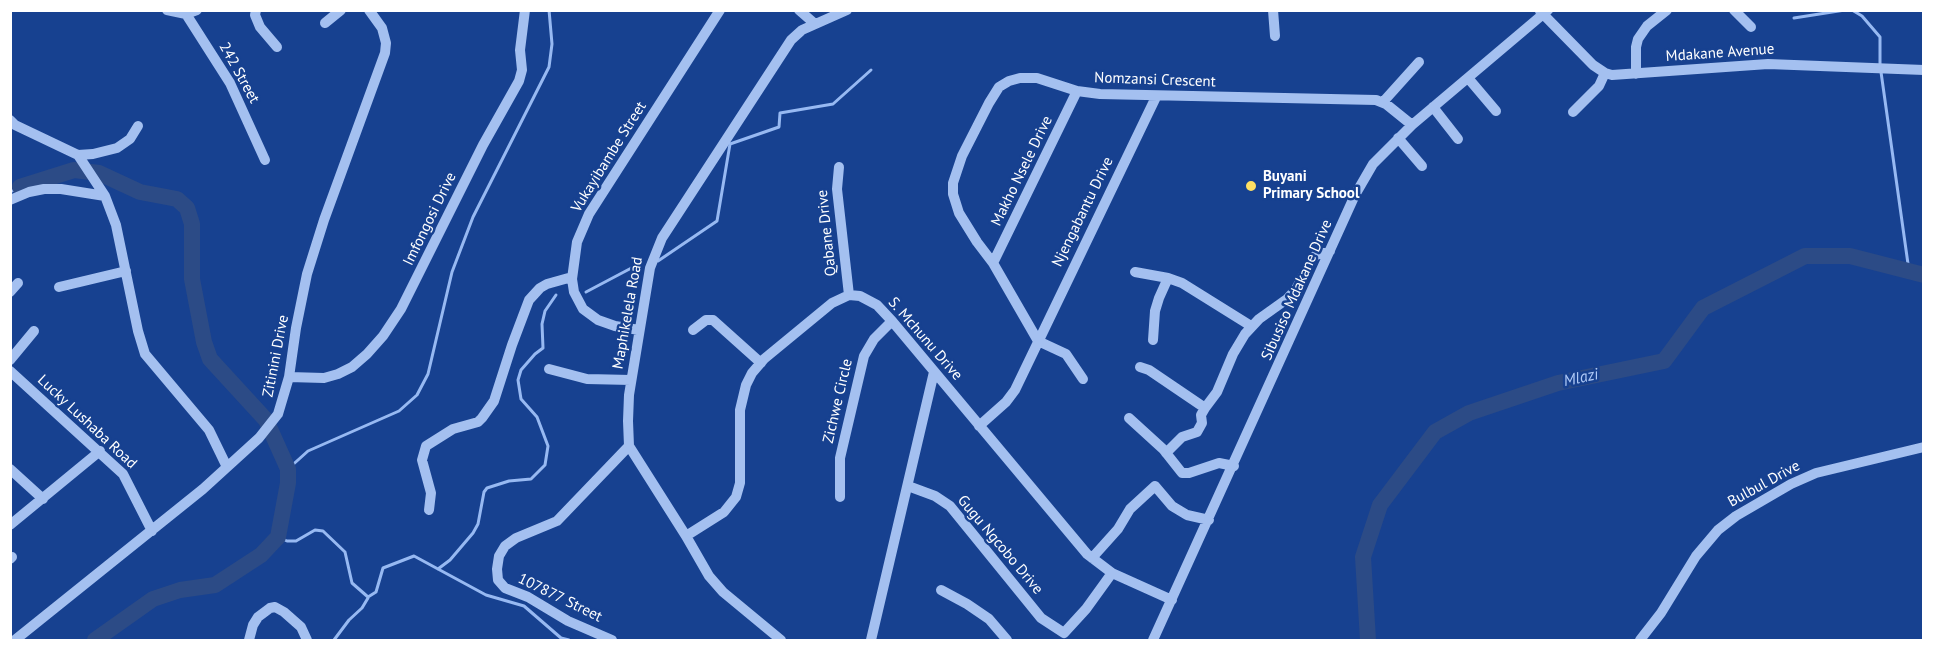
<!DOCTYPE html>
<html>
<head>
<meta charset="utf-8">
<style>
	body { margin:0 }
	#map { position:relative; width:1934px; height:651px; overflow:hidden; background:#174190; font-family:"PT Sans",sans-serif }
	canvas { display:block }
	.frame { position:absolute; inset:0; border:12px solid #fff; pointer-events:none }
</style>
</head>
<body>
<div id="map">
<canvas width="1934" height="651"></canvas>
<div class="frame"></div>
</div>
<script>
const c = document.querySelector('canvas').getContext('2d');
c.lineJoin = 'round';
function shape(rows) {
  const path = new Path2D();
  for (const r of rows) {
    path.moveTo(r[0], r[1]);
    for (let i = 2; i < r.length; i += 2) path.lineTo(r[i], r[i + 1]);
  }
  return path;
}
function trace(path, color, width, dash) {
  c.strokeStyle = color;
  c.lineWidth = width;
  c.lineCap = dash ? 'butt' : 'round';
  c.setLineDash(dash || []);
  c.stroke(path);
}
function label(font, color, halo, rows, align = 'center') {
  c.font = font + ' "PT Sans",sans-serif';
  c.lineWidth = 5;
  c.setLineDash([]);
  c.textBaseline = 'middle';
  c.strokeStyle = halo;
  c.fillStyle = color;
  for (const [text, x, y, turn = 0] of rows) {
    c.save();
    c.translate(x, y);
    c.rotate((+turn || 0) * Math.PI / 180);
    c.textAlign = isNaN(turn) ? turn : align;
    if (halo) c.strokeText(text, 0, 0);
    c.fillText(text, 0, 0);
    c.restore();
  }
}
const stream = shape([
	[1852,10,1862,16,1880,37,1880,66],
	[1794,18,1845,10],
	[1881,72,1909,271],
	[10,192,20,187],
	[658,261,717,221,730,144,779,127,780,113,833,104,871,70],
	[586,292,639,264],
	[288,469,308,451,399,411,417,395,428,374,452,272,473,217,549,67,552,44,549,10],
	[278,537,287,541,296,541,315,530,323,531,345,552,352,583,368,597,376,592,383,568,414,556,486,595,524,606,561,638,569,640],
	[438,569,450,560,473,533,478,524,484,492,487,488,509,481,531,479,545,465,548,446,537,417,521,399,518,380,521,370,535,354,543,348,542,324,545,311,556,295],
	[334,640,349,620,362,608,368,598]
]);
const river = shape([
	[20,187,74,170,99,173,140,192,177,199,187,208,192,224,192,279,204,342,210,359,266,420,288,469,288,483,278,537,261,555,215,585,180,590,153,599,95,640],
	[1368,640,1363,557,1380,505,1435,432,1469,413,1558,383,1664,361,1703,308,1805,256,1850,256,1924,275]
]);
const minor = shape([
	[167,10,186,14,197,10],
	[256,10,255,15,260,27,277,47],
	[799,10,815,24],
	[1273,10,1275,36],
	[1734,10,1751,27],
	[1540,11,1593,65,1605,73,1612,75,1768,64,1924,70],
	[186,14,230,83,265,160],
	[325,23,341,10],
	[1636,74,1636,47,1638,39,1647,26,1667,10],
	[1468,78,1496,111],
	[1383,102,1419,62],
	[1433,107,1458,139],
	[1573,112,1599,86,1605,73],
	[10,120,15,125,78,155,105,196,116,225,138,331,145,354,209,430,227,467],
	[1398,138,1422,166],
	[78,155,93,154,117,148,130,139,138,126],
	[839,167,837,189,849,295],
	[10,200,29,192,44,189,61,189,105,196],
	[993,263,1077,91],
	[1135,272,1168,278,1182,283,1251,326],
	[59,287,126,271],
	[10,292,18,283],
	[639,330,615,326,598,320,583,309,574,292,572,279,577,242,589,214,720,10],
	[693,330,706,320,713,320,761,363],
	[1153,340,1155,311,1159,298,1168,278],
	[1038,341,993,263,977,242,959,213,953,194,953,183,962,156,989,103,999,87,1009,81,1020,78,1037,78,1077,91,1100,94,1376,100,1386,104,1412,125],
	[1038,341,1066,354,1083,379],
	[10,360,34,331],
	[1140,367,1149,370,1205,408,1217,392,1233,354,1245,334,1259,319,1287,299,1296,289,1312,259,1316,255,1330,251],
	[549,369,587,379,631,380],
	[10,371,123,474,152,531],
	[289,377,324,378,338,374,352,367,367,354,383,336,401,309,483,145,519,81,522,70,520,50,525,10],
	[1129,418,1163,449,1182,473,1189,473,1219,463,1234,466],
	[979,426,1006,402,1015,390,1156,97],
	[1166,453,1182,437,1197,432,1202,423,1201,415,1205,408],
	[10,469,43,499],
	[908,486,935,496,950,506,1041,618,1064,633,1086,609,1112,573],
	[840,497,840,458,864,356,874,339,892,321],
	[429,510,431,493,422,460,426,446,453,429,478,422,482,418,494,401,512,345,529,300,540,288,547,284,572,277],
	[10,525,100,451],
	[686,536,724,512,736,497,740,483,740,410,746,385,752,373,764,359,832,303,849,295,860,296,877,305,892,321,1087,554,1112,573,1172,600],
	[1092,558,1118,529,1130,509,1155,486,1172,506,1187,515,1209,520],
	[10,559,12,557],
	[941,590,967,604,989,619,1007,640],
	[15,640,203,489,259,438,278,414,289,377,296,328,307,274,324,220,385,53,386,43,382,28,369,10],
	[249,640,253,625,258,617,270,608,275,607,284,612,301,627,307,640],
	[612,640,568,621,528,597,505,588,498,580,497,569,499,556,505,546,516,538,557,521,629,446],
	[781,640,723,592,709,576,686,536,629,446,628,421,629,395,650,268,662,238,791,40,802,30,847,10],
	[871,640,934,372],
	[1153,640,1355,195,1373,164,1412,125,1548,10],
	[1640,640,1661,613,1696,556,1718,530,1736,516,1791,484,1816,473,1924,447]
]);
const markers = [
	[1251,186,6,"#ffe063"]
];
const streetNames = [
	["Mdakane Avenue",1720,53,-4],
	["242 Street",239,73,61],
	["Nomzansi Crescent",1155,80,2],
	["Vukayibambe Street",609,157,-58],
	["Makho Nsele Drive",1022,171,-64],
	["Njengabantu Drive",1083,212,-64],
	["Imfongosi Drive",430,219,-64],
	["Qabane Drive",827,233,-96],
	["Sibusiso Mdakane Drive",1297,290,-66],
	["Maphikelela Road",628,313,-80],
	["S. Mchunu Drive",925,339,49],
	["Zitinini Drive",276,356,-79],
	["Zichwe Circle",838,401,-77],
	["Lucky Lushaba Road",87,422,43],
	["Bulbul Drive",1764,484,-29],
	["Gugu Ngcobo Drive",1000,545,50],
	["107877 Street",560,598,26]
];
const poiNames = [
	["Buyani",1263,177],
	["Primary School",1263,194]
];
const waterNames = [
	["Mlazi",1581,378,-12]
];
trace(stream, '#97b9f2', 3);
trace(river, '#2c4b86', 16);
trace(minor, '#a4c0f0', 10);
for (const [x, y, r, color] of markers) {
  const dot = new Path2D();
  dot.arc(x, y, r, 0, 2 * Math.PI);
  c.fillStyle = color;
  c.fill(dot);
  trace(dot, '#174190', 2);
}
label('15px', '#fff', '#174190', streetNames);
label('bold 15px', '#fff', '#174190', poiNames, 'left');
label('italic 16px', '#b0caf7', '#174190', waterNames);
</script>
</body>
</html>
